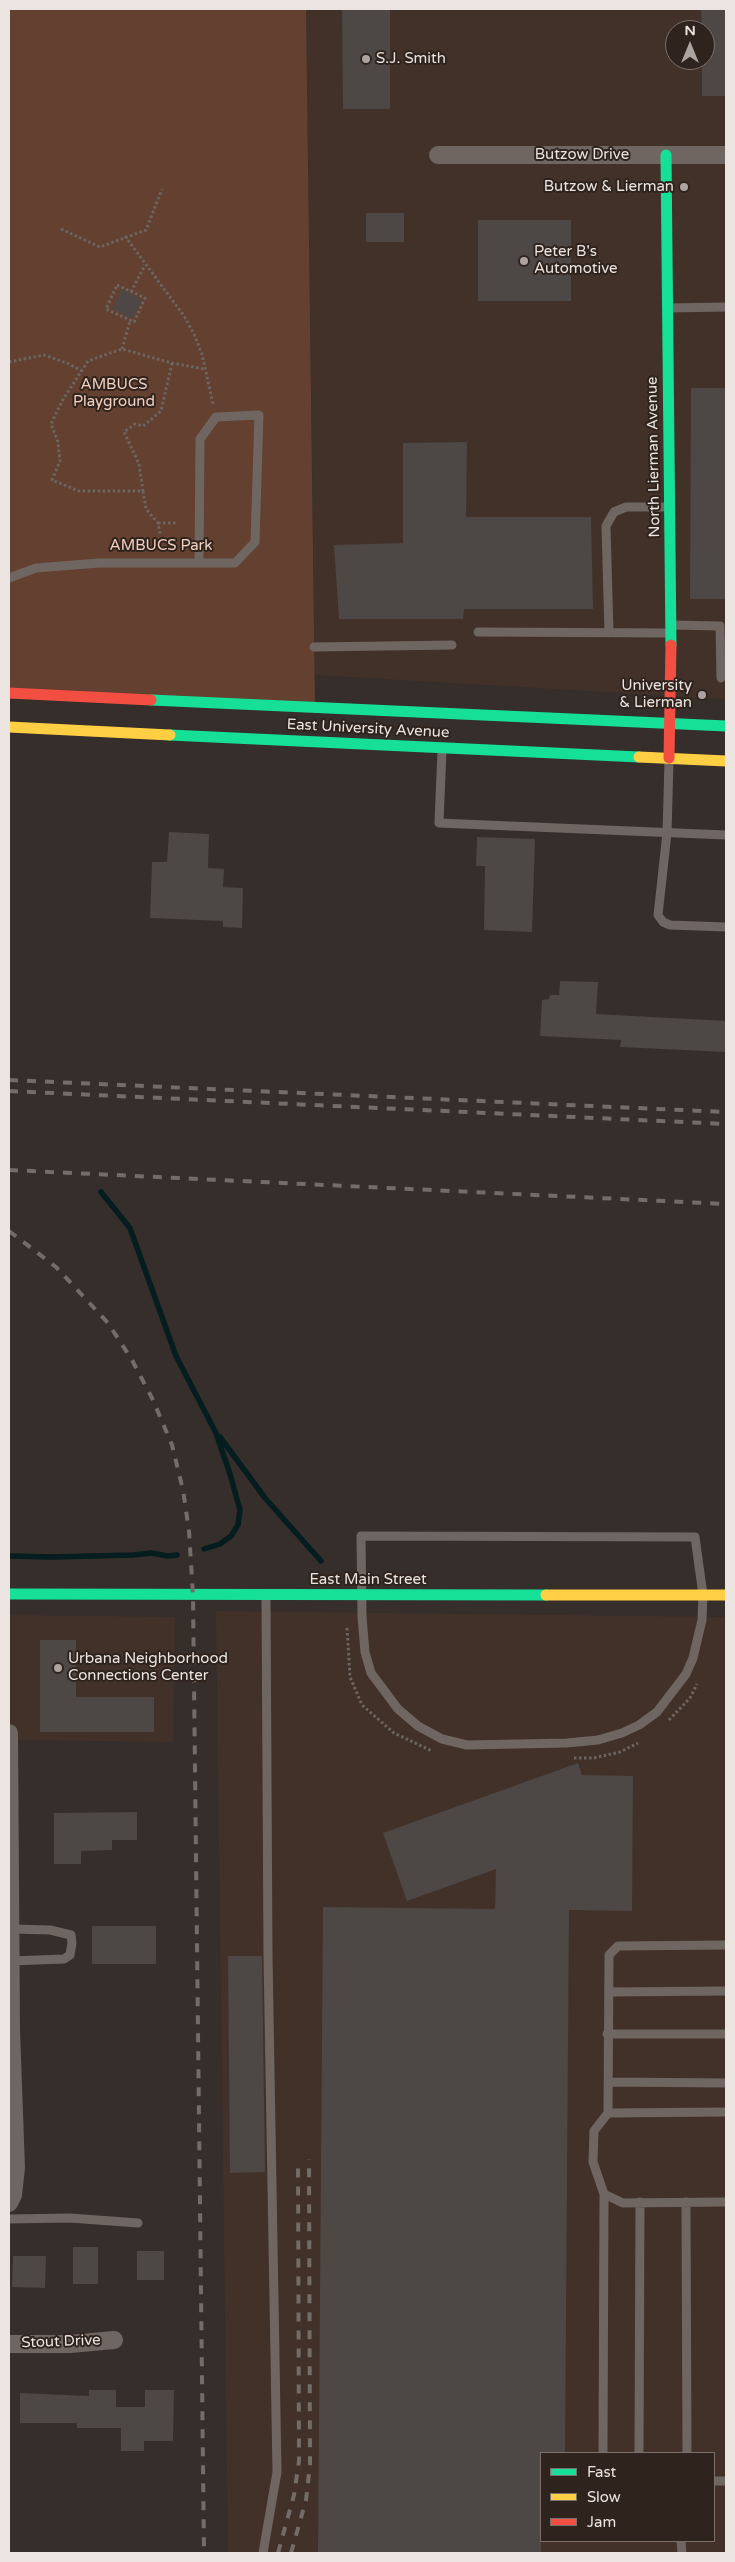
<!DOCTYPE html>
<html>
<head>
<meta charset="utf-8">
<style>
	body { margin:0 }
	#map { position:relative; width:735px; height:2562px; overflow:hidden; background:#352e2b; font-family:"Varela Round",sans-serif }
	canvas { display:block }
	.frame { position:absolute; inset:0; border:10px solid #ece4e0; pointer-events:none }
	.legend { position:absolute; left:540px; top:2452px; width:175px; height:90px; box-sizing:border-box; background:#2f231d; border:1px solid #7b706b; margin:0; padding:6px 9px; list-style:none; font-size:15px; color:#ece4e0 }
	.legend li { display:flex; align-items:center; gap:10px; height:25px }
	.legend b { width:25px; border:1px solid #7b706b }
	.north { position:absolute; left:665px; top:20px; width:50px; height:50px; box-sizing:border-box; background:#2f231d; border:1px solid #7b706b; border-radius:50%; rotate:0deg; font-size:14px; font-weight:700; line-height:20px; text-align:center; color:#ece4e0 }
	.north::after { content:''; display:block; margin:auto; width:18px; height:22px; background:#aca4a1; clip-path:polygon(50% 0,100% 100%,50% 72%,0 100%) }
</style>
</head>
<body>
<div id="map">
<canvas width="735" height="2562"></canvas>
<div class="frame"></div>
<ul class="legend">
<li><b style="height:6px;background:#16e098"></b>Fast</li>
<li><b style="height:6px;background:#ffcf43"></b>Slow</li>
<li><b style="height:6px;background:#f24e42"></b>Jam</li>
</ul>
<div class="north">N</div>
</div>
<script>
const c = document.querySelector('canvas').getContext('2d');
c.lineJoin = 'round';
function paint(path, color) {
  c.fillStyle = color;
  c.fill(path, 'evenodd');
}
function shape(rows) {
  const path = new Path2D();
  for (const r of rows) {
    path.moveTo(r[0], r[1]);
    for (let i = 2; i < r.length; i += 2) path.lineTo(r[i], r[i + 1]);
  }
  return path;
}
function trace(path, color, width, dash) {
  c.strokeStyle = color;
  c.lineWidth = width;
  c.lineCap = dash ? 'butt' : 'round';
  c.setLineDash(dash || []);
  c.stroke(path);
}
function label(font, color, halo, rows, align = 'center') {
  c.font = font + ' "Varela Round",sans-serif';
  c.lineWidth = 4;
  c.setLineDash([]);
  c.textBaseline = 'middle';
  c.strokeStyle = halo;
  c.fillStyle = color;
  for (const [text, x, y, turn = 0] of rows) {
    c.save();
    c.translate(x, y);
    c.rotate((+turn || 0) * Math.PI / 180);
    c.textAlign = isNaN(turn) ? turn : align;
    if (halo) c.strokeText(text, 0, 0);
    c.fillText(text, 0, 0);
    c.restore();
  }
}
const built = shape([
	[306,9,726,9,726,699,315,675],
	[675,30,705,30,705,60,675,60],
	[216,1611,726,1617,726,2553,228,2553],
	[541,2453,714,2453,714,2541,541,2541],
	[9,1615,175,1617,173,1742,9,1740]
]);
const green = shape([
	[9,9,306,9,315,706,9,693]
]);
const stream = shape([
	[101,1192,130,1228,176,1356,216,1433,230,1474,240,1510,238,1525,231,1536,220,1544,204,1549],
	[220,1437,265,1498,321,1561],
	[9,1556,51,1557,133,1555,151,1553,168,1556,177,1555]
]);
const building = shape([
	[342,9,390,9,390,109,343,109],
	[701,9,726,9,726,96,702,96,702,60,705,60,705,30,702,30],
	[366,213,404,213,404,242,366,242],
	[478,220,571,220,571,301,478,301],
	[122,289,142,300,132,319,112,309],
	[691,388,726,388,726,599,690,599],
	[467,442,466,517,591,517,593,609,464,609,463,619,339,619,334,545,403,543,403,443],
	[169,832,209,834,208,868,224,869,223,887,243,888,242,928,223,927,223,921,150,918,152,862,167,862],
	[477,837,535,839,532,932,484,930,485,866,476,866],
	[560,981,598,982,596,1014,726,1021,726,1052,620,1047,621,1040,540,1036,542,1000,549,999,550,995,559,995],
	[40,1640,76,1640,76,1697,154,1697,154,1732,40,1732],
	[578,1763,582,1775,633,1776,632,1911,569,1910,565,2453,541,2453,541,2553,318,2553,323,1907,495,1909,496,1869,407,1901,383,1833],
	[137,1812,137,1840,112,1840,112,1850,81,1851,81,1864,54,1864,54,1813],
	[92,1926,156,1926,156,1964,92,1964],
	[228,1956,262,1956,265,2172,230,2173],
	[73,2247,98,2247,98,2284,73,2284],
	[137,2251,164,2251,164,2280,137,2280],
	[13,2256,46,2256,45,2288,12,2287],
	[89,2390,116,2390,116,2407,145,2407,145,2390,174,2390,173,2441,144,2441,144,2451,121,2451,121,2428,77,2428,77,2423,20,2423,20,2393,89,2396]
]);
const path = shape([
	[61,229,100,247,146,230,162,189],
	[125,236,184,316,194,334,202,354,213,404],
	[117,285,145,298,134,322,106,309,117,285],
	[131,292,145,265],
	[122,349,130,321],
	[9,362,44,355,67,363,82,371],
	[172,363,161,411,143,426,135,424,124,432,139,464,143,491,79,491,52,480,60,461,58,442,51,424,62,401,88,361,122,349,172,363,204,369],
	[143,491,146,509,158,523,160,534],
	[158,523,176,523],
	[347,1628,350,1677,362,1705,394,1733,432,1751],
	[669,1720,690,1698,697,1684],
	[574,1758,594,1758,620,1752,638,1743]
]);
const lane = shape([
	[669,308,726,307],
	[9,578,36,568,99,563,235,563,255,542,259,415,216,417,200,439,199,562],
	[671,625,720,626,721,678],
	[478,632,670,633],
	[609,633,606,526,614,512,626,507,667,507],
	[314,647,452,645],
	[442,751,439,823,726,835],
	[669,761,667,833,658,915,663,922,670,925,726,927],
	[361,1536,695,1537,703,1595,702,1620,693,1658,686,1674,657,1712,639,1725,622,1733,598,1740,567,1743,467,1745,442,1739,418,1726,398,1709,371,1673,365,1652,362,1617,361,1536],
	[11,1929,50,1930,71,1935,72,1943,70,1955,64,1959,11,1961],
	[609,1992,726,1991],
	[607,2034,726,2034],
	[608,2082,726,2083],
	[726,2112,608,2113,594,2131,593,2162,604,2194,623,2203,726,2202],
	[608,2113,609,1955,618,1946,726,1945],
	[686,2202,687,2453],
	[9,2219,70,2218,138,2223],
	[603,2453,604,2194],
	[639,2453,640,2202],
	[714,2481,726,2481],
	[681,2541,682,2553],
	[263,2553,277,2472,268,1956,266,1595]
]);
const street = shape([
	[438,155,726,155],
	[9,1733,11,2030,16,2168,13,2195,9,2203],
	[9,2344,70,2344,114,2340]
]);
const fast = shape([
	[666,155,671,645],
	[151,700,726,726],
	[170,735,639,757],
	[9,1594,546,1595]
]);
const slow = shape([
	[9,727,170,735],
	[639,757,726,761],
	[546,1595,726,1595]
]);
const jam = shape([
	[9,693,151,700],
	[669,758,671,645]
]);
const rail = shape([
	[9,1080,726,1112],
	[9,1091,726,1124],
	[9,1170,726,1204],
	[9,1231,56,1267,108,1323,132,1360,153,1400,172,1445,183,1490,189,1531,193,1595,204,2553],
	[278,2553,294,2495,299,2461,298,2160],
	[291,2553,306,2500,310,2465,309,2159]
]);
const markers = [
	[366,59,5,"#aca4a1"],
	[684,187,5,"#aca4a1"],
	[524,261,5,"#aca4a1"],
	[702,695,5,"#aca4a1"],
	[58,1668,5,"#aca4a1"]
];
const poiNames = [
	["S.J. Smith",376,59],
	["Butzow & Lierman",674,187,"right"],
	["Peter B's",534,252],
	["Automotive",534,269],
	["University",692,686,"right"],
	["& Lierman",692,703,"right"],
	["Urbana Neighborhood",68,1659],
	["Connections Center",68,1676]
];
const streetNames = [
	["Butzow Drive",582,155],
	["North Lierman Avenue",654,457,-91],
	["East University Avenue",368,729,3],
	["East Main Street",368,1580],
	["Stout Drive",61,2342,-2]
];
const parkNames = [
	["AMBUCS",114,385],
	["Playground",114,402],
	["AMBUCS Park",161,546]
];
paint(built, '#423129');
paint(green, '#63402f');
trace(stream, '#051d1e', 5.5);
paint(building, '#4d4745');
trace(path, '#6c6562', 3, [2.5, 2.5]);
trace(lane, '#6f6662', 9);
trace(street, '#6f6662', 18);
trace(fast, '#16e098', 11);
trace(slow, '#ffcf43', 11);
trace(jam, '#f24e42', 11);
trace(rail, '#736c68', 4, [9, 9]);
for (const [x, y, r, color] of markers) {
  const dot = new Path2D();
  dot.arc(x, y, r, 0, 2 * Math.PI);
  c.fillStyle = color;
  c.fill(dot);
  trace(dot, '#2f231d', 2);
}
label('15px', '#ece4e0', '#2f231d', poiNames, 'left');
label('15px', '#ece4e0', '#2f231d', streetNames);
label('15px', '#f4d1c0', '#2f231d', parkNames);
</script>
</body>
</html>
